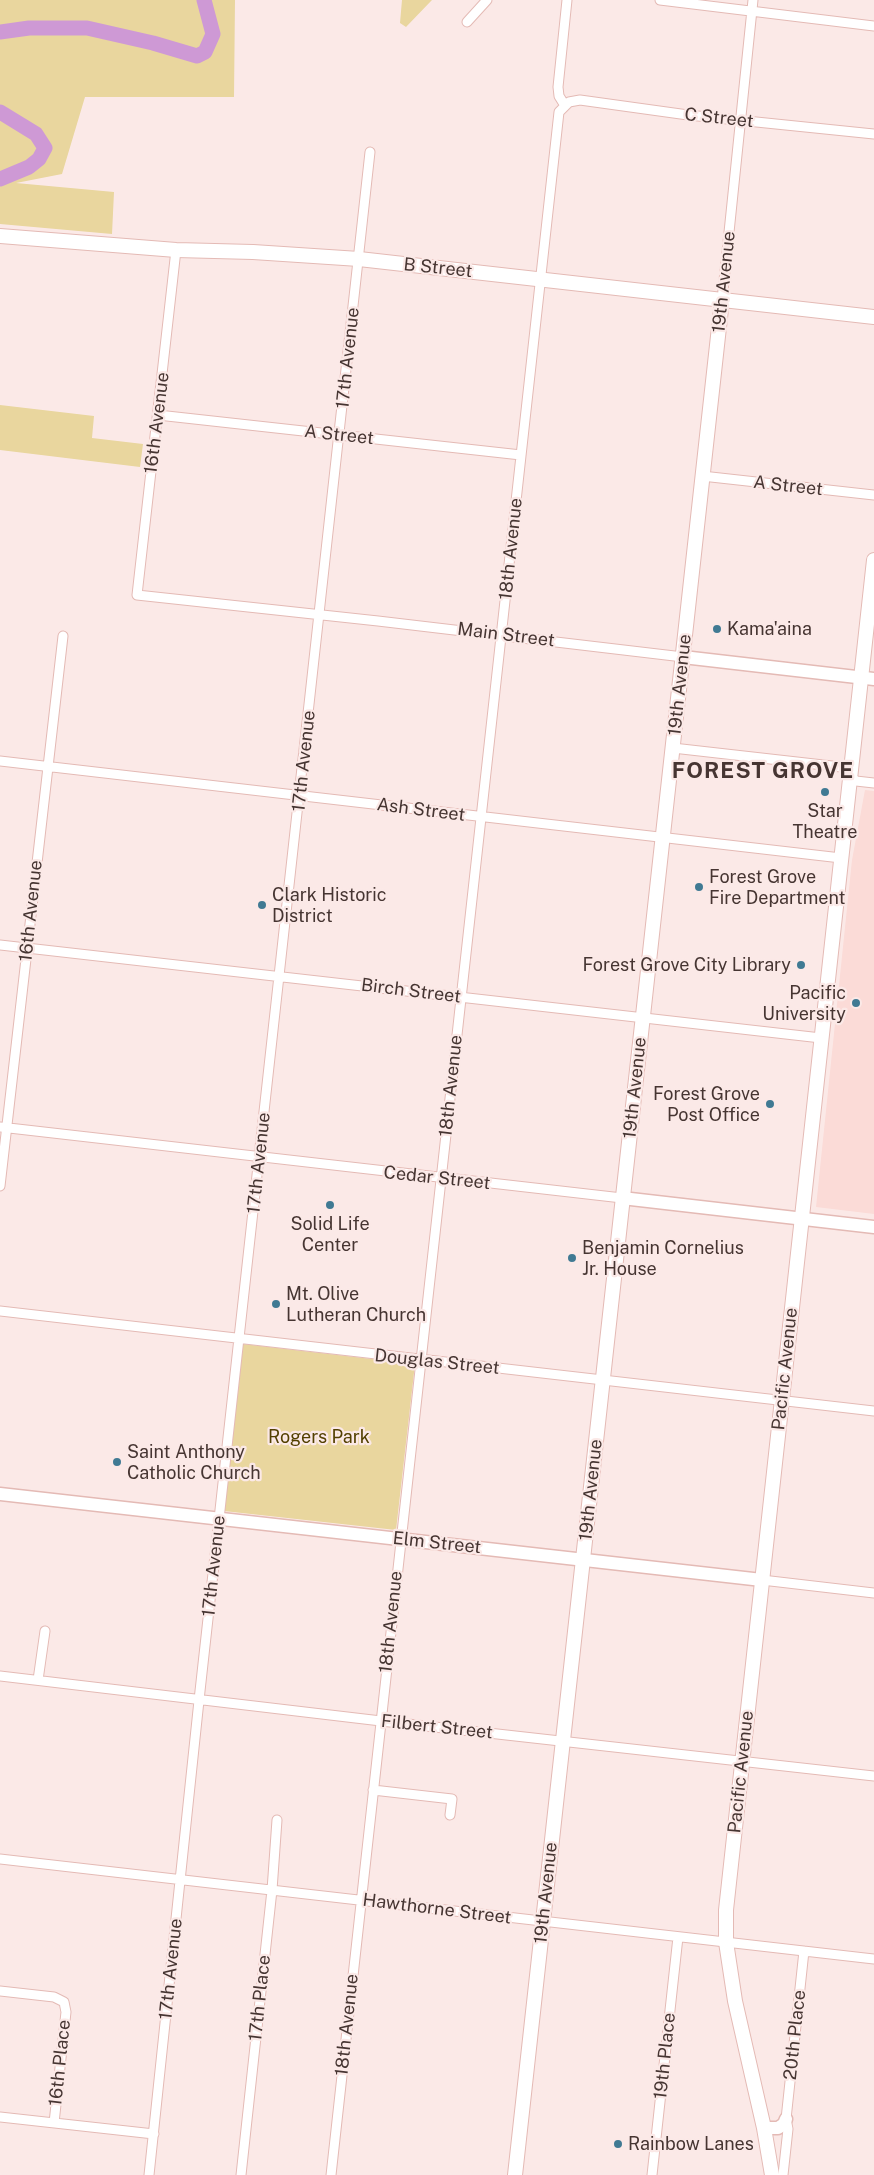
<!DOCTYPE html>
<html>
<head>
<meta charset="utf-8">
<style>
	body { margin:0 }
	canvas { display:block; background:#fbe9e7 }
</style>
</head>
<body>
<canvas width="874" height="2175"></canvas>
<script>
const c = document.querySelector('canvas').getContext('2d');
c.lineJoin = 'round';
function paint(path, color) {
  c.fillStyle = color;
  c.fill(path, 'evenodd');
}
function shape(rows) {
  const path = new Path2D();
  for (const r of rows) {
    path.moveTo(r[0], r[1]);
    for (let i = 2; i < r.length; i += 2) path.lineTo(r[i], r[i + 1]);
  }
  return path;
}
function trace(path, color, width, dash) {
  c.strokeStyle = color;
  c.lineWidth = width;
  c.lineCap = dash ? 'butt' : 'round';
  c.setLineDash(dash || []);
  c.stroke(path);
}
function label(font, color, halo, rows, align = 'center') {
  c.font = font + ' "Public Sans",sans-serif';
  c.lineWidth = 4.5;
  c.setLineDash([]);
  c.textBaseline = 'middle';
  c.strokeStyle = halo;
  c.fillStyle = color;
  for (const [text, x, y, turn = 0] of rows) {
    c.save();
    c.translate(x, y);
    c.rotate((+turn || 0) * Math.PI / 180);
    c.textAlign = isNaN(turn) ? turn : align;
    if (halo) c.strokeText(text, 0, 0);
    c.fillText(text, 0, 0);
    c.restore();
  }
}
const built = shape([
	[865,790,874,791,874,1214,816,1207,852,860]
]);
const green = shape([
	[0,0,235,0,234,97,85,97,62,174,16,183,114,192,112,234,0,224],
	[402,0,432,0,406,27,400,23],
	[0,405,94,416,92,438,143,444,140,467,0,450],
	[243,1344,415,1364,396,1530,224,1511]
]);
const river = shape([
	[0,32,29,28,87,28,153,43,197,56,205,52,213,34,204,0],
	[0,112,36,134,45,148,39,159,29,167,0,179]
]);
const street = shape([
	[660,0,874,26],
	[467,22,487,0],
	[564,104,559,96,558,87,567,0],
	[176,250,137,595,378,621,683,657],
	[722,300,753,0],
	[158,415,521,455],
	[702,476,874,495],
	[673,748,841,767,856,781,874,783],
	[0,761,841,858],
	[0,945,821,1038],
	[0,1127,622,1198],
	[0,1186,63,636],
	[0,1311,874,1411],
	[762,1580,874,1593],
	[0,1676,381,1721,874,1776],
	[38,1680,45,1631],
	[373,1790,452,1799,450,1815],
	[0,1859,874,1959],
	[0,1991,54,1997,64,2002,66,2012,54,2123],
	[0,2117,154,2134],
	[149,2175,200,1691,370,152],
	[241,2175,272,1890,277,1820],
	[331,2175,559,112,569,102,580,100,688,115,874,134],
	[652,2175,678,1937],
	[783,2175,788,2129,786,2119,804,1951]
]);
const secondary = shape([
	[683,657,874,679],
	[622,1198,874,1227],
	[0,1494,762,1580],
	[764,2128,778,2128,784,2124,786,2119]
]);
const primary = shape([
	[0,236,176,250,253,252,359,259,874,317],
	[515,2175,722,300],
	[772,2175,764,2128,735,2001,726,1942,726,1910,874,560]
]);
const markers = [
	[717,629,5,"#407a93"],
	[825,792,5,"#407a93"],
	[699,887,5,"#407a93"],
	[262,905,5,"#407a93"],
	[801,965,5,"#407a93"],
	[856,1003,5,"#407a93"],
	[770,1104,5,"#407a93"],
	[330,1205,5,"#407a93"],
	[572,1258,5,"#407a93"],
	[276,1304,5,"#407a93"],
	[117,1462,5,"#407a93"],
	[618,2144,5,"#407a93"]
];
const streetNames = [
	["C Street",719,118,6],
	["B Street",438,268,6],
	["19th Avenue",724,282,-84],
	["17th Avenue",348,358,-84],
	["16th Avenue",157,423,-83],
	["A Street",339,435,6],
	["A Street",788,486,6],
	["18th Avenue",511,549,-84],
	["Main Street",506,635,7],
	["19th Avenue",680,685,-84],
	["17th Avenue",304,761,-84],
	["Ash Street",421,810,7],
	["16th Avenue",31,911,-84],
	["Birch Street",411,991,7],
	["18th Avenue",451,1086,-84],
	["19th Avenue",635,1088,-84],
	["17th Avenue",259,1163,-84],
	["Cedar Street",437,1178,6],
	["Douglas Street",437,1362,6],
	["Pacific Avenue",785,1369,-84],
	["19th Avenue",591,1490,-84],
	["Elm Street",437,1543,6],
	["17th Avenue",214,1566,-84],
	["18th Avenue",391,1622,-84],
	["Filbert Street",437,1727,6],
	["Pacific Avenue",741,1772,-84],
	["19th Avenue",546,1893,-84],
	["Hawthorne Street",437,1909,7],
	["17th Avenue",171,1969,-84],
	["17th Place",260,1998,-84],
	["18th Avenue",347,2025,-84],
	["20th Place",795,2035,-84],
	["19th Place",665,2056,-84],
	["16th Place",60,2063,-84]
];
const poiNames = [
	["Kama'aina",727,629],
	["Star",825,811,"center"],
	["Theatre",825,832,"center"],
	["Forest Grove",709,877],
	["Fire Department",709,898],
	["Clark Historic",272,895],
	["District",272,916],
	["Forest Grove City Library",791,965,"right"],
	["Pacific",846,993,"right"],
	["University",846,1014,"right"],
	["Forest Grove",760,1094,"right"],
	["Post Office",760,1115,"right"],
	["Solid Life",330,1224,"center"],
	["Center",330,1245,"center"],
	["Benjamin Cornelius",582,1248],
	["Jr. House",582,1269],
	["Mt. Olive",286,1294],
	["Lutheran Church",286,1315],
	["Saint Anthony",127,1452],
	["Catholic Church",127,1473],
	["Rainbow Lanes",628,2144]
];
const parkNames = [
	["Rogers Park",319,1437]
];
const districtNames = [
	["FOREST GROVE",763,771]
];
paint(built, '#fbdbd7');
paint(green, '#e9d69e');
trace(river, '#ce99d5', 15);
trace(street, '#e4bab5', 11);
trace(secondary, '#e4bab5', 15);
trace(primary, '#e4bab5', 16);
trace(street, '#fff', 9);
trace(secondary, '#fff', 12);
trace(primary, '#fff', 14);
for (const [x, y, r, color] of markers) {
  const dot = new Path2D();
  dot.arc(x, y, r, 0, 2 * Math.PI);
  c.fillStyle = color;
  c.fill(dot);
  trace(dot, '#fbe9e7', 2);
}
label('18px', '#463532', '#fbe9e7', streetNames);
label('18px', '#463532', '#fbe9e7', poiNames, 'left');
label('18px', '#534000', '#fbe9e7', parkNames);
c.letterSpacing = '1px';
label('bold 22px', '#463532', '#fbe9e7', districtNames);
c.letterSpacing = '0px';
</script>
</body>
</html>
